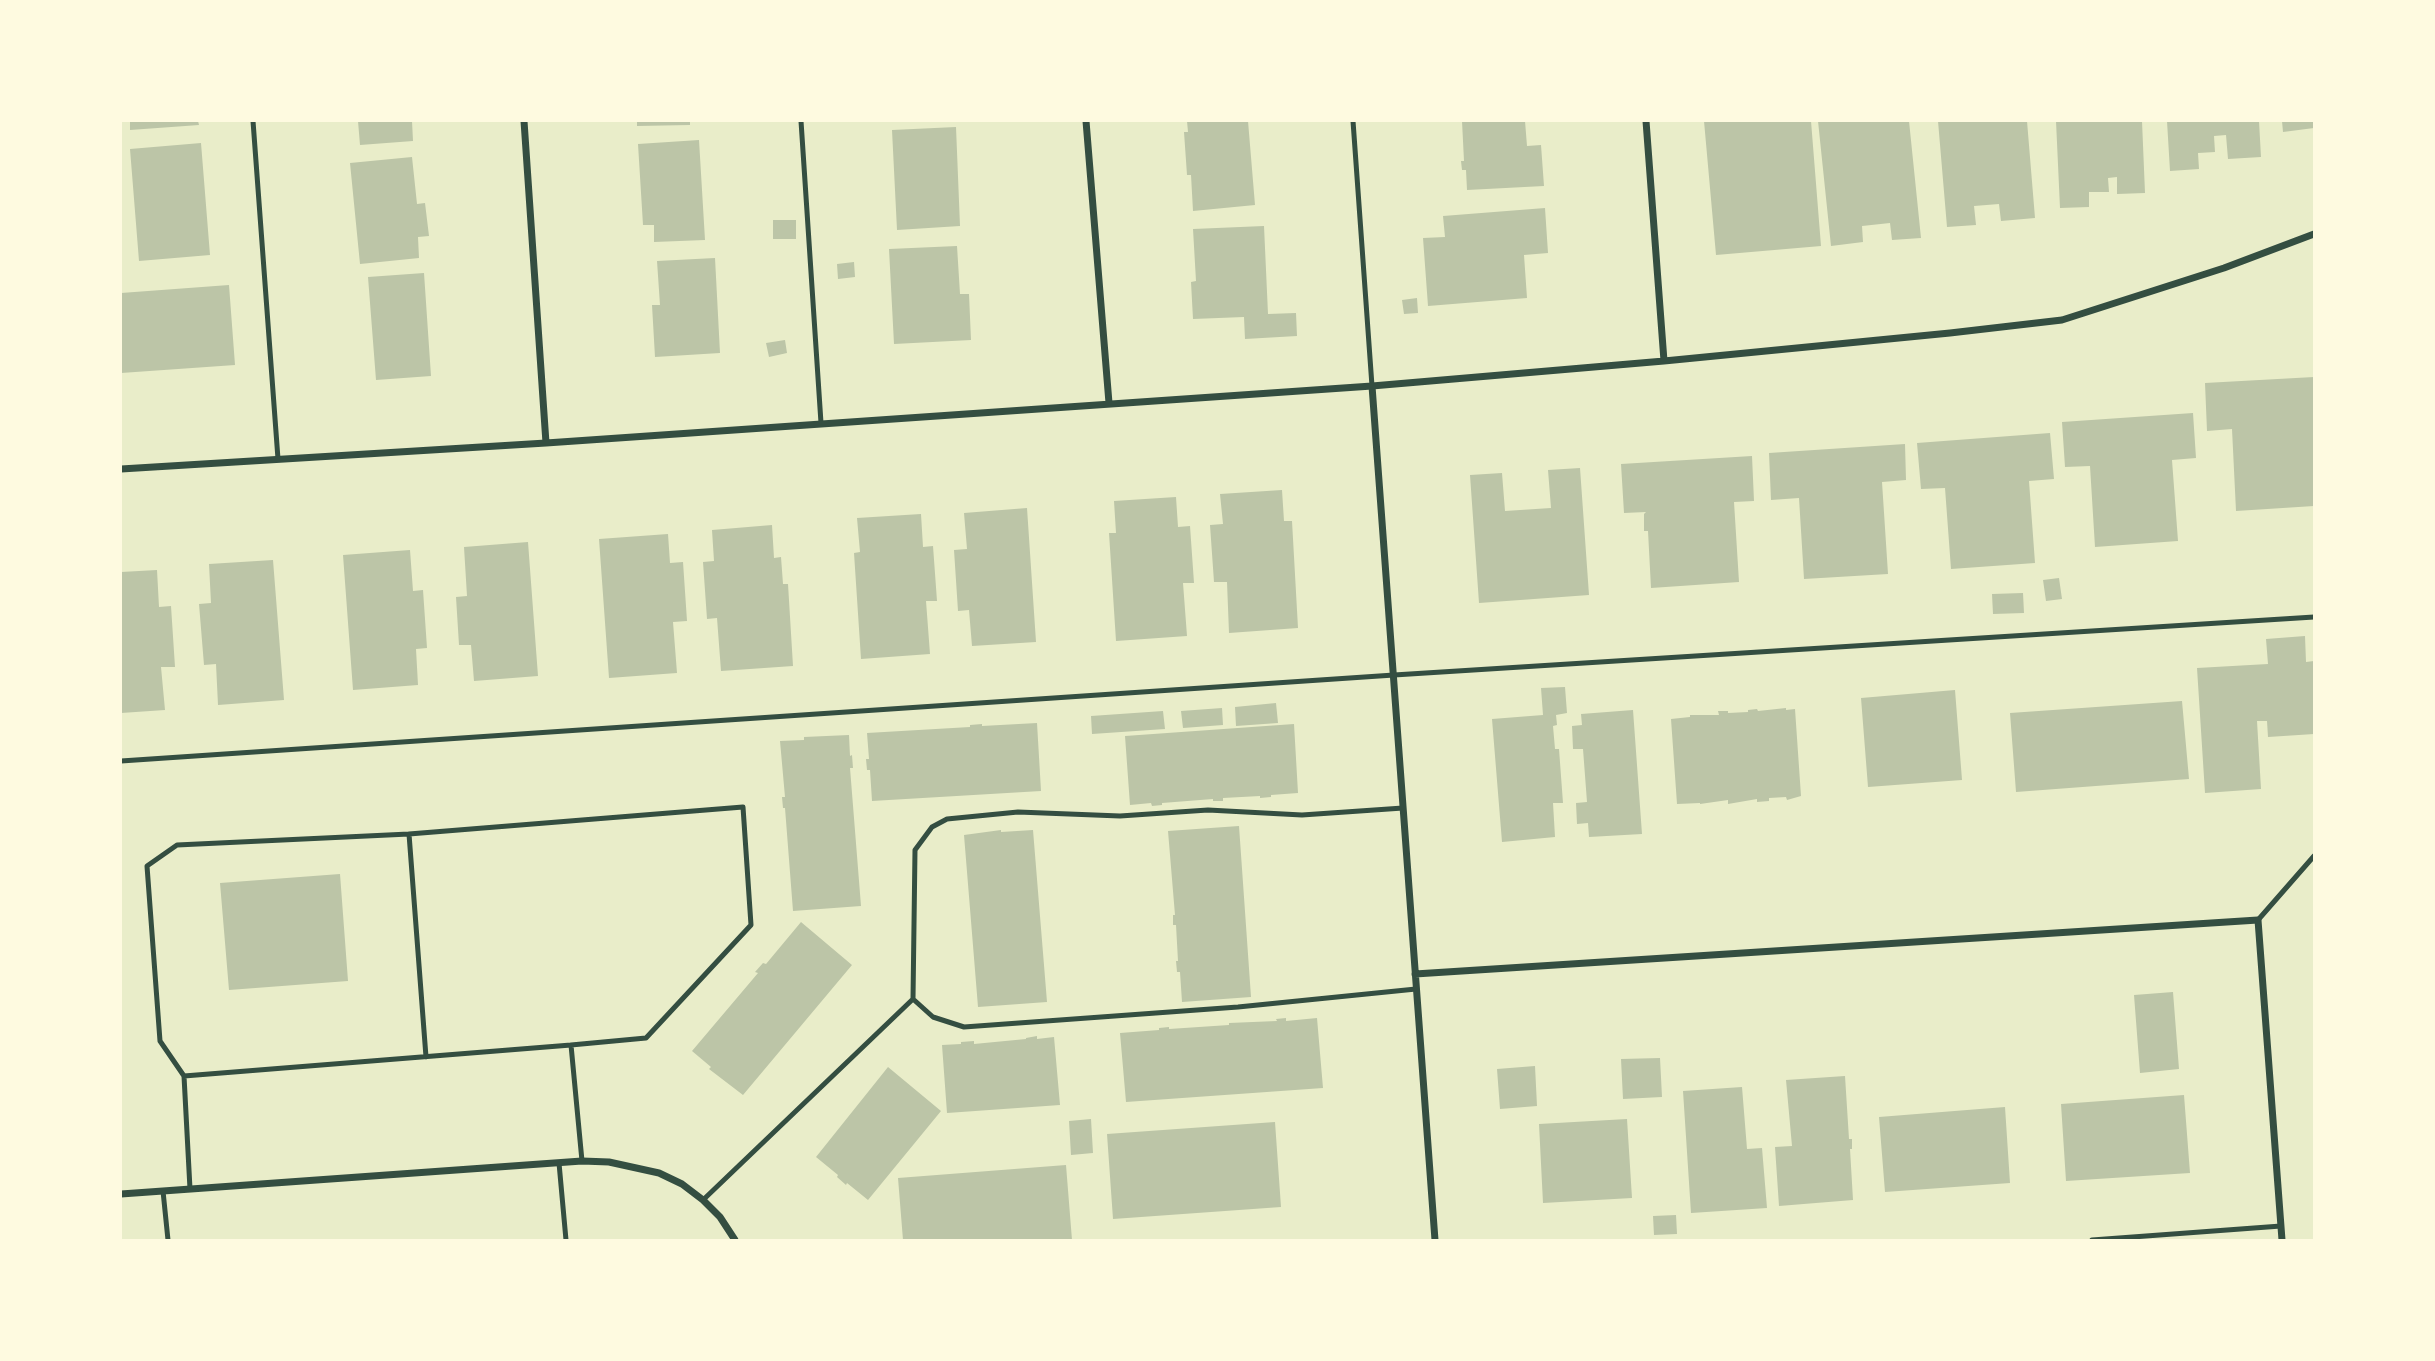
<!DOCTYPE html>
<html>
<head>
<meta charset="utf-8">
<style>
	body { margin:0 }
	#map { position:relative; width:2435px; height:1361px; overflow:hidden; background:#e9edc9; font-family:"Roboto Serif",serif }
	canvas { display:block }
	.frame { position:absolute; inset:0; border:122px solid #fefae0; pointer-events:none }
</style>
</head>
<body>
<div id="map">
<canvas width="2435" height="1361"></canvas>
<div class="frame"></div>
</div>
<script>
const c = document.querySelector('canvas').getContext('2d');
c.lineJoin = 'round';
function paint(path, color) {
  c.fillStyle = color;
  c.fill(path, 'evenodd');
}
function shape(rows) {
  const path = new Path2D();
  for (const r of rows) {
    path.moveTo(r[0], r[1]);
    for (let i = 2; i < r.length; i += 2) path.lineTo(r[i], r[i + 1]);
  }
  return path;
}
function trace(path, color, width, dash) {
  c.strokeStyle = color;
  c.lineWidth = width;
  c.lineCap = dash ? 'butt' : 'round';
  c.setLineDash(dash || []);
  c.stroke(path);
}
const building = shape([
	[130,121,198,121,199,125,130,130],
	[358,121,412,121,413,141,360,145],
	[637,121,690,121,690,125,637,126],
	[1187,121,1248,121,1255,205,1193,211,1191,175,1187,175,1184,132,1188,132],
	[1462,121,1525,121,1527,146,1541,145,1544,186,1467,190,1466,170,1462,170,1461,161,1464,161],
	[1704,121,1811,121,1821,246,1716,255],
	[1818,121,1909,121,1921,238,1892,240,1890,223,1862,226,1863,242,1831,246],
	[1938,121,2027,121,2035,218,2001,221,1999,204,1974,206,1976,225,1947,227],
	[2056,121,2142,121,2145,193,2117,194,2117,177,2108,178,2109,192,2089,192,2089,207,2060,208],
	[2167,121,2259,121,2261,157,2228,159,2226,135,2214,136,2215,152,2198,153,2199,169,2170,171],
	[2282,121,2314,121,2314,128,2283,132],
	[956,127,960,226,897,230,892,130],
	[699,140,705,240,654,242,654,225,643,225,638,144],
	[201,143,210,255,139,261,130,149],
	[412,157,417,204,425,203,429,236,418,237,419,258,360,264,350,163],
	[1545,208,1548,253,1524,255,1527,298,1428,306,1423,238,1445,237,1443,216],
	[773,220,796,220,796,239,773,239],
	[1264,226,1268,314,1296,313,1297,336,1245,339,1244,317,1193,319,1191,282,1196,281,1193,229],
	[957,246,960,294,969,294,971,340,894,344,889,249],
	[715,258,720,353,655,357,652,305,660,305,657,261],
	[854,262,855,277,838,279,837,264],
	[424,273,431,376,376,380,368,277],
	[229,285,235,365,121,373,121,293],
	[1417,298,1418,313,1404,314,1402,300],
	[785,340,787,353,769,357,766,343],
	[2314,377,2314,506,2236,511,2232,429,2207,431,2205,383],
	[2193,413,2196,458,2172,460,2178,541,2095,547,2090,466,2065,467,2062,422],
	[2050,433,2054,479,2029,481,2035,563,1951,569,1945,488,1921,489,1917,443],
	[1905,444,1906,480,1882,482,1888,574,1804,579,1799,498,1771,500,1769,453],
	[1752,456,1754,501,1734,502,1739,582,1651,588,1648,531,1644,531,1644,514,1646,512,1624,513,1621,464],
	[1580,468,1589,595,1479,603,1470,475,1502,473,1505,511,1551,508,1548,470],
	[1282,490,1284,521,1292,521,1298,628,1229,633,1227,582,1214,582,1210,525,1223,524,1220,494],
	[1176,497,1178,527,1190,526,1194,583,1183,583,1187,636,1116,641,1109,533,1116,533,1114,501],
	[1027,508,1036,642,972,646,969,610,958,611,954,550,967,549,964,513],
	[921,514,923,547,933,546,937,601,926,601,930,654,861,659,854,553,860,552,857,518],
	[772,525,774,558,781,557,783,584,788,584,793,666,721,671,717,618,707,619,703,562,714,561,712,530],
	[668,534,670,563,683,562,687,621,673,622,677,673,609,678,599,539],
	[528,542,538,676,474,681,471,645,459,645,456,597,467,596,464,547],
	[410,550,413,591,423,590,427,648,416,649,418,685,353,690,343,555],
	[273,560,284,700,218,705,216,664,204,665,199,604,211,603,209,564],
	[157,570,159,607,171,606,175,667,161,667,165,710,121,713,121,572],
	[2059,578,2062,599,2046,601,2043,580],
	[2023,593,2024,613,1993,614,1992,594],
	[2305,636,2306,662,2314,661,2314,734,2268,737,2267,721,2257,721,2261,789,2205,793,2197,668,2268,664,2266,639],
	[1565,687,1567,713,1556,715,1557,725,1553,726,1555,749,1559,749,1563,803,1553,803,1555,837,1502,842,1492,719,1543,715,1541,688],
	[1955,690,1962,780,1868,787,1861,698],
	[2182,701,2189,779,2016,792,2010,713],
	[1276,703,1278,723,1236,726,1235,707],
	[1222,708,1223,725,1183,728,1181,711],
	[1786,708,1786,710,1795,709,1801,796,1787,800,1786,797,1769,798,1769,801,1757,802,1757,799,1728,804,1728,800,1700,804,1700,803,1677,804,1671,719,1690,717,1690,715,1719,715,1718,711,1728,711,1728,713,1748,712,1748,710,1757,709,1758,711],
	[1633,710,1642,834,1589,837,1588,823,1577,824,1576,803,1587,802,1583,749,1573,749,1572,726,1582,725,1581,714],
	[1163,711,1165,729,1092,734,1091,716],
	[1037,723,1041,791,872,801,870,770,867,770,866,759,869,759,867,733,970,727,970,725,982,724,982,726],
	[1294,724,1298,793,1271,795,1271,797,1260,798,1260,796,1223,798,1223,801,1213,801,1213,799,1162,803,1162,805,1152,806,1151,803,1130,805,1125,736],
	[849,735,850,756,852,755,853,768,850,768,861,906,793,911,785,808,783,808,782,797,785,797,780,741,804,740,804,737],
	[1239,826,1251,997,1182,1002,1180,972,1177,972,1176,961,1178,961,1176,925,1173,925,1173,915,1175,915,1168,831],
	[1001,830,1001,832,1033,830,1047,1002,978,1007,964,835],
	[340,874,348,981,229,990,220,883],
	[801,922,852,965,743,1095,709,1069,711,1067,692,1051,758,973,755,972,763,963,766,964],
	[2173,992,2179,1069,2140,1073,2134,995],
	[1286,1018,1286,1021,1317,1018,1323,1088,1126,1102,1120,1033,1159,1030,1159,1028,1169,1027,1169,1029,1229,1025,1229,1023,1277,1021,1276,1019],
	[1037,1036,1037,1039,1054,1037,1060,1105,947,1113,942,1045,961,1044,961,1042,974,1041,974,1044,1026,1039,1026,1038],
	[1660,1058,1662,1097,1623,1099,1621,1059],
	[1535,1066,1537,1106,1500,1109,1497,1069],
	[888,1067,941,1111,868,1200,847,1183,846,1185,837,1177,838,1175,816,1157],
	[1845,1076,1849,1139,1852,1139,1852,1149,1850,1149,1853,1200,1779,1206,1775,1147,1792,1146,1786,1080],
	[1742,1087,1747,1149,1762,1148,1767,1208,1691,1213,1683,1091],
	[2184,1095,2190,1173,2066,1181,2061,1104],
	[2005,1107,2010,1183,1885,1192,1879,1117],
	[1091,1119,1093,1153,1071,1155,1069,1121],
	[1627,1119,1632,1198,1543,1203,1539,1124],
	[1275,1122,1281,1207,1113,1219,1107,1134],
	[1066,1165,1072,1240,903,1240,898,1178],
	[1676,1215,1677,1234,1654,1235,1653,1216]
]);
const service = shape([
	[253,121,278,459],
	[801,121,821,423],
	[1353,121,1372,386],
	[121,761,1394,675,2314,617],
	[409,834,743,807,751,925,646,1038,571,1045],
	[2258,920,2314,856],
	[913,999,915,850,932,827,947,819,1018,812,1120,816,1208,810,1302,815,1403,808],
	[184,1076,160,1041,147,866,177,845,409,834,426,1057],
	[559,1163,566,1240],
	[190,1189,184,1076,571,1045,582,1161],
	[163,1191,168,1240],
	[703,1200,913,999,933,1017,964,1027,1238,1007,1416,989],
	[2092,1240,2281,1226]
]);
const minor = shape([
	[524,121,546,443],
	[1086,121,1109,403],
	[1646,121,1664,361],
	[1372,386,1435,1240],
	[121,469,546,443,1372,386,1664,361,1950,333,2062,320,2224,268,2314,234],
	[1415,974,2258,920,2282,1240],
	[121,1194,582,1161,609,1162,659,1173,682,1184,703,1200,720,1217,735,1240]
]);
paint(building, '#bcc5a7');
trace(service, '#344e41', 5);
trace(minor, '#344e41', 7);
</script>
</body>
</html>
